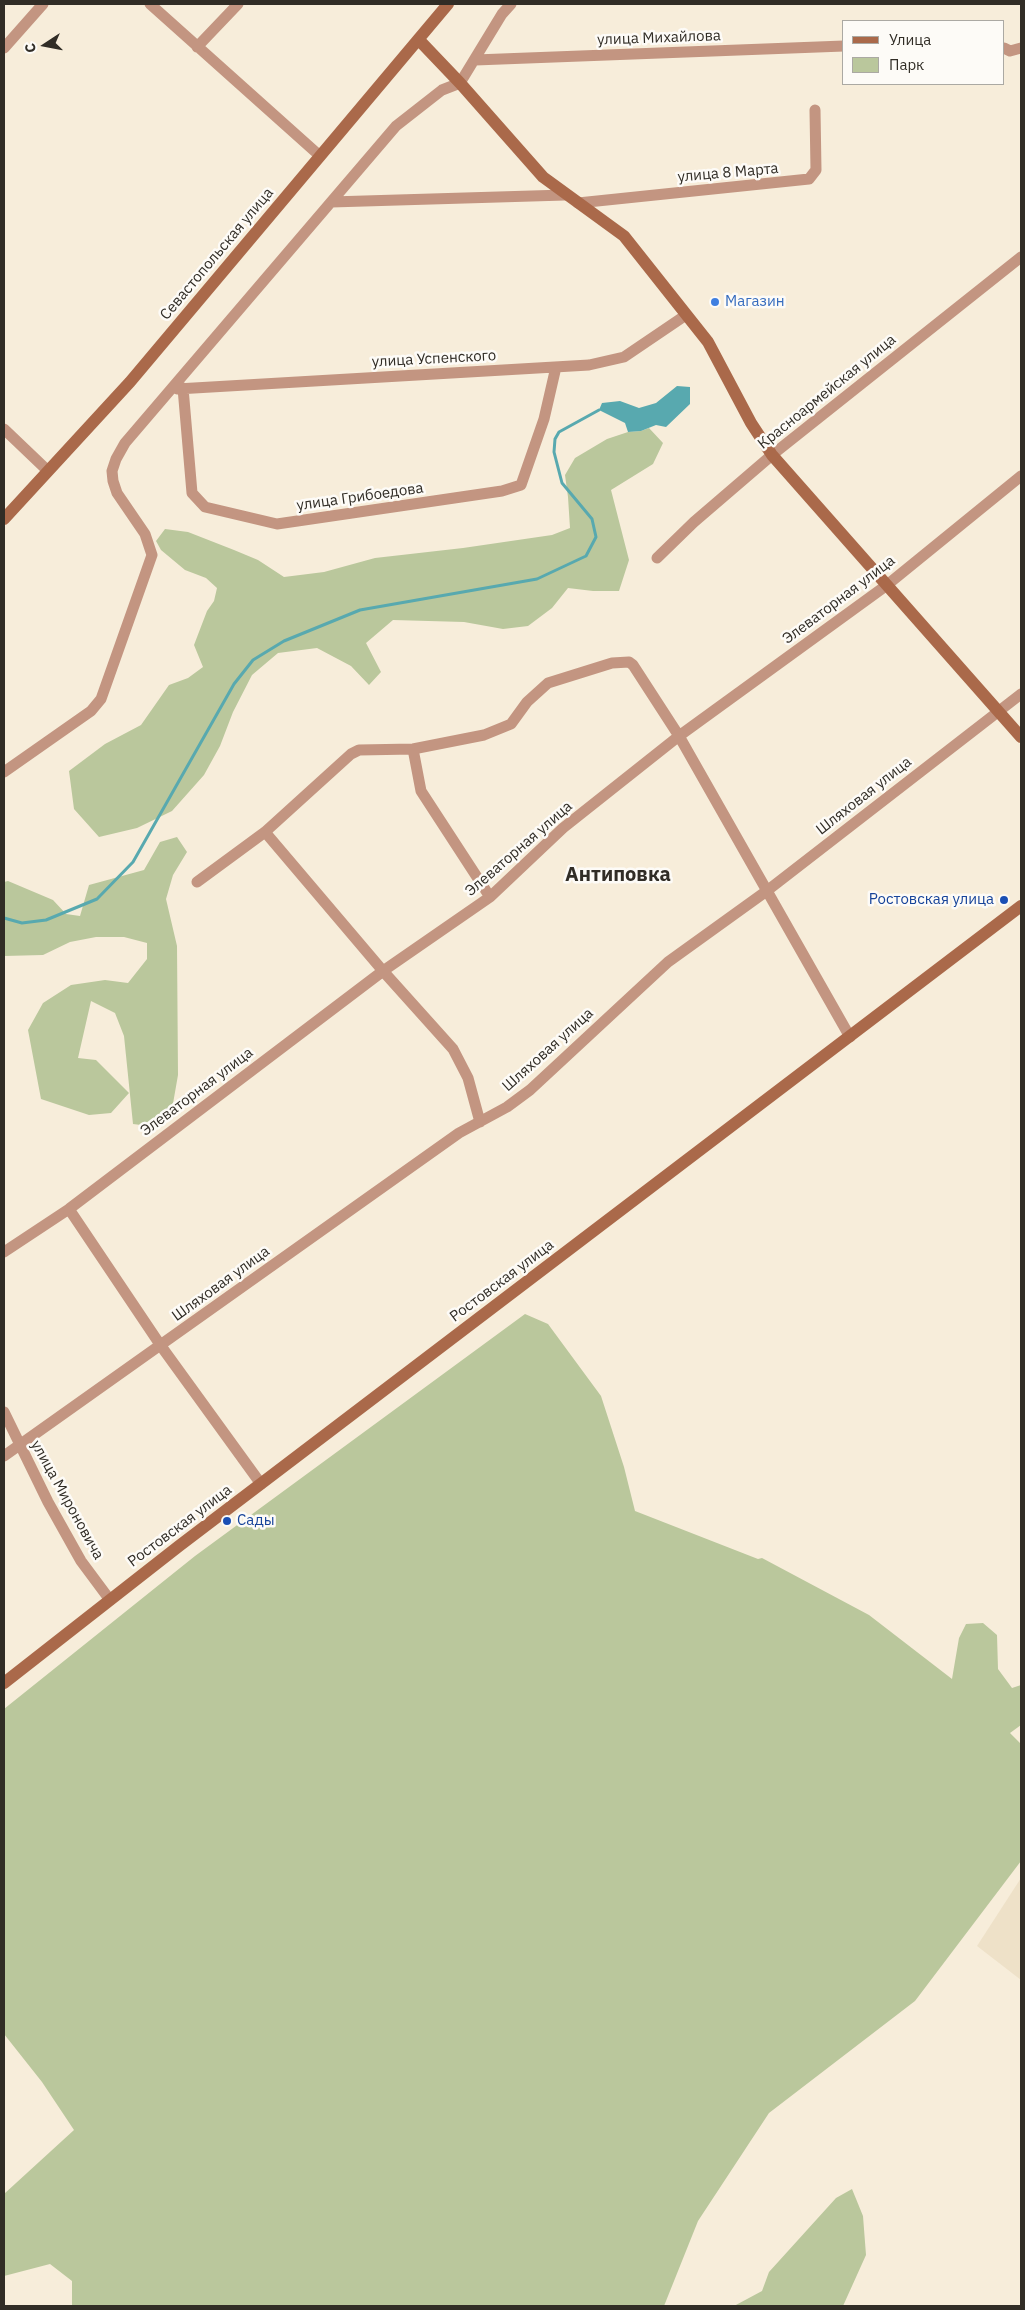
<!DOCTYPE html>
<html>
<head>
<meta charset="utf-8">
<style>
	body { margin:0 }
	#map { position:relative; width:1025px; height:2310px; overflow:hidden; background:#f7edda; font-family:"IBM Plex Sans",sans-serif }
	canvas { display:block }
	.frame { position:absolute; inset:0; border:5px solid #312d26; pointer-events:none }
	.legend { position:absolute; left:842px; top:20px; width:162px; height:65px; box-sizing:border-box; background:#fdfbf7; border:1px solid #aba9a3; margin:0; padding:6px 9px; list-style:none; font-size:15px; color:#312d26 }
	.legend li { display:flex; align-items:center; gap:10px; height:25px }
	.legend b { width:25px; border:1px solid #aba9a3 }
	.north { position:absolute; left:20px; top:20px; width:50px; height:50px; -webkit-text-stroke:4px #fdfbf7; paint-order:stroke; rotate:259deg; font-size:14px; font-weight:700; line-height:20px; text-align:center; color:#312d26 }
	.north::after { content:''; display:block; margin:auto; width:18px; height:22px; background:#312d26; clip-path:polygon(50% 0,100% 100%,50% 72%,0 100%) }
</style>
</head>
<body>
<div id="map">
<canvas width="1025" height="2310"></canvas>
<div class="frame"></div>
<ul class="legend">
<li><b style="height:6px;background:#aa694a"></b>Улица</li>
<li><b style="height:14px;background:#bac79c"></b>Парк</li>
</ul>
<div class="north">С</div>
</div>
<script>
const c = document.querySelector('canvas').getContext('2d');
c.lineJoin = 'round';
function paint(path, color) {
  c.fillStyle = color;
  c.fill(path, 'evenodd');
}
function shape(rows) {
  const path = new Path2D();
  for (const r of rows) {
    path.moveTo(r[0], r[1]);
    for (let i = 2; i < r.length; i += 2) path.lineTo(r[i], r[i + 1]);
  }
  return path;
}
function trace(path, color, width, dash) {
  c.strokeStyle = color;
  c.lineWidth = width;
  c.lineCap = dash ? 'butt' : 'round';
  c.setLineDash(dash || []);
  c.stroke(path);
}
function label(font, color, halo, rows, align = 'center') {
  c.font = font + ' "IBM Plex Sans",sans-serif';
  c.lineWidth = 5;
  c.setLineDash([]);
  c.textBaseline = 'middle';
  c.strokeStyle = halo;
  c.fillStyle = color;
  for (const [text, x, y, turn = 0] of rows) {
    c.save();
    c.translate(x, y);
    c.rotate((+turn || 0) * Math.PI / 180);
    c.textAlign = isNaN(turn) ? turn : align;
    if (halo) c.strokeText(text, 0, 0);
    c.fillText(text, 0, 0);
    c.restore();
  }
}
const built = shape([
	[1021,1878,1021,1980,977,1946]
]);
const green = shape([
	[649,428,663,443,653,464,611,490,629,560,619,591,593,591,568,588,552,608,528,626,503,629,464,622,393,620,366,643,381,672,369,685,351,666,317,648,278,653,252,675,233,712,220,746,204,775,172,811,137,828,99,837,74,809,69,771,105,744,141,725,169,685,188,678,203,667,194,645,207,611,214,601,217,588,206,578,185,570,161,550,156,541,165,529,188,532,234,550,258,560,284,577,324,572,375,558,463,548,552,535,570,528,568,497,565,475,575,458,607,439,628,432,641,431],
	[177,837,187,852,173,875,166,899,177,946,178,1075,171,1115,149,1126,133,1124,124,1036,115,1013,91,1001,78,1058,96,1060,129,1093,111,1113,89,1115,41,1099,28,1030,43,1003,71,985,105,980,128,983,147,959,147,943,124,937,96,937,70,942,43,955,4,956,4,882,8,881,53,900,66,914,80,916,89,885,144,870,160,842],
	[525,1314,548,1324,601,1396,624,1467,635,1511,758,1559,762,1558,869,1615,952,1679,959,1638,966,1624,983,1623,997,1635,998,1669,1012,1688,1021,1685,1021,1725,1010,1733,1021,1744,1021,1861,915,2001,769,2113,698,2221,664,2306,72,2306,72,2281,50,2264,4,2276,4,2194,74,2130,42,2082,4,2034,4,1709,195,1556],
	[852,2189,863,2216,866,2255,843,2306,734,2306,762,2291,769,2272,836,2198]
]);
const water = shape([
	[677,386,690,387,690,404,666,427,656,425,641,431,628,432,625,423,599,410,602,403,620,401,639,408,656,403]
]);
const stream = shape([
	[4,918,22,923,46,920,97,899,133,862,234,684,253,660,284,641,360,610,537,579,586,556,596,537,592,519,562,483,554,452,555,439,559,432,599,410]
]);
const street = shape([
	[150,4,320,156],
	[197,47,238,4],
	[4,48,43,4],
	[1004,48,1010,51,1021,48],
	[475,60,844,46],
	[331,202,565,195],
	[578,203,809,179,816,170,815,110],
	[183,388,192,493,205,507,277,524,502,491,521,485,544,419,556,367],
	[177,389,589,365,624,357,686,315],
	[4,429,48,471],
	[657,558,694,522,772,455,1021,257],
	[413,749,421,791,490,897],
	[4,772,91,711,101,699,152,555,145,534,117,493,113,481,112,471,116,459,125,443,396,126,442,90,460,83,502,14,511,4],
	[265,832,383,971,453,1049,468,1078,480,1122],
	[197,882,265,832,351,754,359,750,413,749,484,735,511,724,527,702,548,683,612,663,629,662,633,665,679,736,850,1037],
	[69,1209,161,1346,261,1484],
	[4,1252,69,1209,383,971,490,897,563,828,679,736,887,585,1021,476],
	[4,1412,48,1502,81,1561,110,1600],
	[4,1456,459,1133,507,1107,530,1090,668,962,768,890,1021,694]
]);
const secondary = shape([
	[419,40,460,83,543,177,624,236,708,342,751,423,772,455,1021,737],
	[4,519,130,382,448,4],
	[4,1683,179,1546,1021,906]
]);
const markers = [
	[715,302,5,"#3f7fe0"],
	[1004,900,5,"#1a4fb4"],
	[227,1521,5,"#1a4fb4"]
];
const streetNames = [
	["улица Михайлова",659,38,-2],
	["улица 8 Марта",728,173,-5],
	["Севастопольская улица",217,254,-50],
	["улица Успенского",434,359,-3],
	["Красноармейская улица",827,392,-39],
	["улица Грибоедова",360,497,-8],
	["Элеваторная улица",839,600,-37],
	["Шляховая улица",864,796,-38],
	["Элеваторная улица",519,849,-41],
	["Шляховая улица",548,1050,-42],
	["Элеваторная улица",197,1092,-37],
	["Ростовская улица",502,1281,-37],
	["Шляховая улица",221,1284,-36],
	["улица Мироновича",67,1500,61],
	["Ростовская улица",180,1526,-37]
];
const shopNames = [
	["Магазин",725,302]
];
const transitNames = [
	["Ростовская улица",994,900],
	["Сады",237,1521,"left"]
];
const districtNames = [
	["Антиповка",618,875]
];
paint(built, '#eee1c8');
paint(green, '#bac79c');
paint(water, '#58a9af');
trace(stream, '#58a9af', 3);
trace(street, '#c39581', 11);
trace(secondary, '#aa694a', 12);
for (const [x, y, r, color] of markers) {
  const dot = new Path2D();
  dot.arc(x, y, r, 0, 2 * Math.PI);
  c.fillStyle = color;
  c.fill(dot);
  trace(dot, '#fdfbf7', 2);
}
label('15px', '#312d26', '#fdfbf7', streetNames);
label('15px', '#366cbe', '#fdfbf7', shopNames, 'left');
label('15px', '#164399', '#fdfbf7', transitNames, 'right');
label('bold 20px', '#312d26', '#fdfbf7', districtNames);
</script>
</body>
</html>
